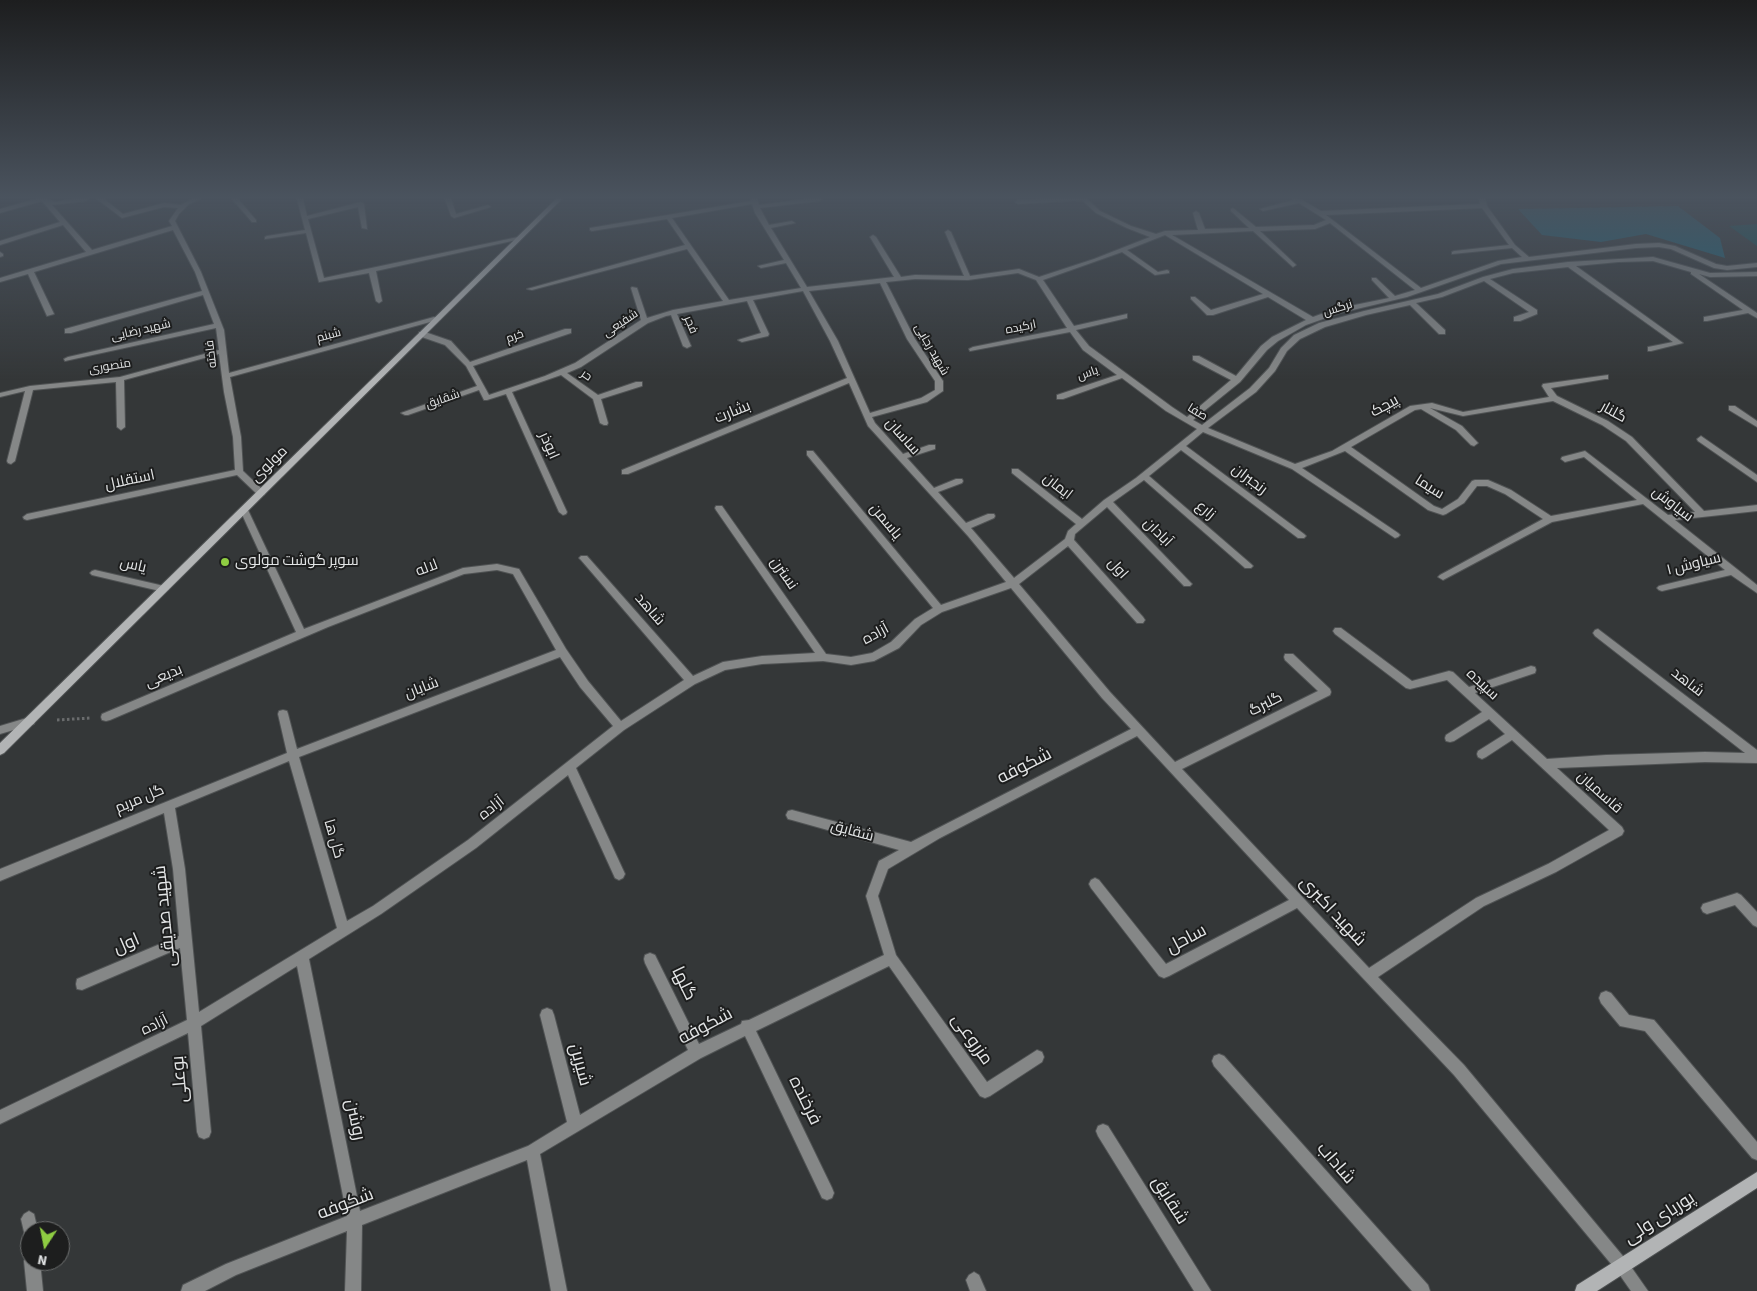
<!DOCTYPE html>
<html>
<head>
<meta charset="utf-8">
<style>
	body { margin:0 }
	#map { position:relative; width:1757px; height:1291px; overflow:hidden; background:#343738; font-family:"Source Sans 3",sans-serif }
	canvas { display:block }
	.north { position:absolute; left:20px; top:1221px; width:50px; height:50px; box-sizing:border-box; background:#1d1e1e; border:1px solid #6c6e6e; border-radius:50%; rotate:191deg; font-size:14px; font-weight:700; line-height:20px; text-align:center; color:#e3e5e6 }
	.north::after { content:''; display:block; margin:auto; width:18px; height:22px; background:#8fcd42; clip-path:polygon(50% 0,100% 100%,50% 72%,0 100%) }
</style>
</head>
<body>
<div id="map">
<canvas width="1757" height="1291"></canvas>
<div class="north">N</div>
</div>
<script>
const c = document.querySelector('canvas').getContext('2d');
c.lineJoin = 'round';
function paint(path, color) {
  c.fillStyle = color;
  c.fill(path, 'evenodd');
}
function shape(rows) {
  const path = new Path2D();
  for (const r of rows) {
    path.moveTo(r[0], r[1]);
    for (let i = 2; i < r.length; i += 2) path.lineTo(r[i], r[i + 1]);
  }
  return path;
}
function trace(path, color, width, dash) {
  c.strokeStyle = color;
  c.lineWidth = width;
  c.lineCap = dash ? 'butt' : 'round';
  c.setLineDash(dash || []);
  c.stroke(path);
}
function label(font, color, halo, rows, align = 'center') {
  c.font = font + ' "Source Sans 3",Cairo,sans-serif';
  c.lineWidth = 4;
  c.setLineDash([]);
  c.textBaseline = 'middle';
  c.strokeStyle = halo;
  c.fillStyle = color;
  for (const [text, x, y, turn = 0] of rows) {
    c.save();
    c.translate(x, y);
    c.rotate((+turn || 0) * Math.PI / 180);
    c.textAlign = isNaN(turn) ? turn : align;
    if (halo) c.strokeText(text, 0, 0);
    c.fillText(text, 0, 0);
    c.restore();
  }
}
const green = shape([
	[1678,206,1720,238,1725,258,1646,234,1601,242,1542,235,1518,209]
]);
const building = shape([
	[1757,224,1757,246,1729,226]
]);
const path = shape([
	[57,720,91,718]
]);
const street = shape([
	[36,199,47,199,55,202,75,199,88,199,85,201,52,205,92,250,172,226,169,221,178,208,164,207,122,218,97,199,104,199,123,214,164,203,181,205,192,199,200,199,189,204,179,214,175,221,201,272,224,330,229,373,434,317,441,319,230,377,241,437,243,471,264,491,265,493,264,495,258,495,237,475,27,520,24,519,23,517,27,514,235,470,233,437,224,392,219,354,124,380,125,427,121,430,117,427,116,382,33,390,15,461,11,464,8,463,7,461,25,391,0,397,0,393,30,386,120,377,219,350,216,328,65,361,64,359,68,357,214,324,203,295,71,333,65,333,65,329,202,291,195,272,173,230,34,272,54,314,47,316,28,274,0,282,0,278,86,252,63,225,0,245,0,241,60,222,42,201,0,213,0,209,36,199],
	[232,199,238,199,256,220,256,222,252,222,232,199],
	[297,199,303,199,307,216,361,202,364,204,367,229,362,228,358,207,308,219,324,278,518,237,521,239,376,271,382,301,379,303,376,301,369,273,319,282,306,233,265,239,265,237,267,236,305,230,297,199],
	[445,199,451,199,456,214,488,205,491,207,454,218,451,216,445,199],
	[751,199,757,199,759,205,806,199,822,199,819,201,760,208,769,225,792,221,795,223,771,228,807,287,894,277,870,237,873,235,876,237,901,277,915,275,964,276,945,232,948,230,951,232,970,276,1019,269,1039,277,1094,259,1150,237,1127,228,1096,213,1082,200,1018,204,1015,202,1018,200,1046,199,1087,199,1100,211,1131,226,1156,234,1165,231,1198,230,1193,213,1196,211,1199,213,1205,229,1249,228,1231,211,1231,209,1233,208,1256,227,1314,225,1326,220,1299,203,1263,211,1260,209,1294,200,1293,199,1302,200,1321,211,1480,204,1479,199,1485,199,1487,206,1515,245,1529,257,1636,244,1659,243,1675,246,1716,264,1727,266,1757,263,1757,267,1727,270,1714,268,1671,249,1659,247,1636,248,1501,264,1407,297,1340,313,1306,325,1278,341,1267,350,1240,382,1193,420,1202,425,1250,388,1269,368,1281,348,1294,335,1319,323,1364,311,1438,294,1483,277,1513,269,1568,262,1653,257,1710,273,1757,272,1757,276,1710,277,1699,274,1757,313,1757,318,1748,313,1707,321,1704,321,1704,317,1743,310,1691,274,1691,272,1653,261,1618,262,1576,266,1683,343,1651,351,1648,351,1648,347,1673,342,1568,267,1513,273,1490,279,1537,310,1537,314,1520,321,1514,321,1514,317,1529,312,1484,281,1442,297,1416,303,1445,330,1445,334,1439,334,1410,305,1366,315,1325,327,1300,339,1287,351,1275,371,1256,392,1208,428,1295,464,1332,451,1410,406,1432,403,1463,412,1549,397,1542,386,1543,384,1608,375,1608,379,1605,379,1551,388,1557,396,1608,421,1632,437,1704,511,1757,505,1757,511,1675,520,1757,585,1757,593,1731,575,1662,591,1659,590,1657,588,1659,586,1725,570,1643,504,1552,522,1443,580,1438,577,1440,575,1543,519,1505,494,1487,486,1477,486,1464,503,1446,514,1443,515,1428,510,1345,451,1302,468,1398,533,1400,535,1398,537,1395,538,1292,469,1203,432,1186,446,1304,534,1306,536,1304,538,1298,538,1181,450,1149,476,1251,564,1253,566,1251,568,1245,568,1144,480,1113,502,1190,582,1192,584,1190,586,1184,586,1107,507,1075,534,1074,540,1143,617,1145,620,1143,623,1137,623,1068,546,1019,584,1110,692,1175,762,1318,691,1285,660,1284,657,1285,654,1293,654,1330,689,1331,692,1330,695,1182,769,1369,968,1476,898,1548,864,1609,830,1512,740,1486,757,1482,759,1478,757,1477,754,1478,751,1505,734,1489,719,1454,741,1450,742,1446,741,1445,738,1446,735,1482,712,1447,680,1410,689,1406,688,1335,634,1333,631,1335,628,1341,628,1412,681,1449,671,1453,672,1469,687,1531,666,1535,667,1536,670,1535,673,1475,693,1547,759,1606,755,1705,752,1745,753,1595,636,1593,633,1595,630,1598,629,1757,750,1757,763,1705,762,1557,768,1622,827,1624,831,1622,835,1556,872,1484,906,1378,977,1464,1065,1627,1261,1648,1291,1631,1291,1617,1271,1454,1075,1297,908,1169,976,1164,978,1159,976,1091,888,1089,884,1091,880,1095,878,1099,880,1166,964,1289,900,1137,736,940,838,888,869,878,896,896,955,987,1082,1037,1050,1042,1052,1044,1057,1042,1062,990,1096,985,1098,980,1096,889,966,756,1031,832,1188,834,1193,832,1198,827,1200,822,1198,745,1036,701,1058,540,1154,567,1291,551,1291,527,1160,362,1225,361,1291,345,1291,347,1231,236,1275,205,1291,181,1291,183,1285,226,1264,347,1216,297,966,201,1026,211,1132,209,1137,204,1139,199,1137,197,1132,188,1033,0,1124,0,1110,187,1020,180,948,82,990,77,989,76,984,77,979,179,936,173,869,164,813,0,881,0,869,287,753,278,714,279,711,283,710,287,711,288,714,297,749,556,650,513,574,497,570,464,574,328,627,110,720,106,721,102,720,101,717,102,714,296,632,240,510,241,508,247,508,248,510,304,629,463,568,497,564,519,569,566,649,588,681,621,721,684,680,581,560,579,558,581,556,587,556,693,676,723,662,762,656,815,653,716,510,715,508,716,506,722,506,826,654,851,657,872,653,891,642,915,619,933,608,807,455,807,451,813,451,941,605,1006,582,968,536,868,426,849,383,628,474,622,474,622,470,847,378,830,341,803,291,753,300,769,334,768,336,742,342,738,340,761,333,747,301,677,314,691,346,687,348,683,346,671,315,666,316,648,323,581,367,567,373,598,395,636,382,642,382,642,386,601,399,608,423,607,425,604,425,600,423,593,399,561,375,512,392,567,512,566,514,563,515,559,512,506,394,487,400,484,400,479,390,408,415,405,415,401,413,477,386,466,366,445,345,419,336,419,332,425,332,451,341,470,362,565,329,571,329,571,333,473,366,489,395,545,376,575,363,641,320,631,288,632,287,637,288,647,318,673,310,723,301,687,249,532,290,527,289,685,245,667,219,592,231,590,230,590,228,751,201,751,199],
	[752,204,755,213,784,260,758,266,761,268,786,263,801,288,729,300,672,218,752,204],
	[1482,208,1509,245,1454,251,1452,252,1452,254,1512,248,1522,257,1498,261,1421,288,1326,215,1482,208],
	[1330,223,1415,290,1395,296,1376,278,1372,278,1372,280,1389,298,1335,309,1313,317,1172,235,1253,231,1293,267,1296,265,1295,264,1260,231,1315,229,1330,223],
	[1165,235,1263,294,1211,310,1195,297,1191,297,1191,299,1207,315,1213,315,1268,297,1306,320,1272,337,1261,346,1236,376,1199,356,1193,356,1193,360,1231,380,1187,417,1172,407,1089,346,1076,330,1127,318,1127,314,1074,326,1043,280,1122,252,1155,275,1169,273,1169,271,1167,270,1158,272,1127,250,1165,235],
	[1018,273,1036,280,1067,328,973,347,969,349,970,351,1070,332,1083,350,1117,375,1057,395,1057,399,1063,399,1122,378,1166,411,1197,429,1136,478,1104,500,1082,519,1018,469,1012,469,1012,473,1076,524,1068,531,1065,539,1014,578,971,528,994,518,995,516,994,514,988,514,966,523,938,492,962,483,963,481,962,479,956,479,934,488,907,458,935,449,935,445,929,445,903,454,875,423,872,417,927,402,943,391,943,381,915,339,886,282,915,279,968,280,1018,273],
	[880,283,907,339,935,381,935,390,921,398,870,413,838,341,809,291,880,283],
	[1553,401,1602,425,1626,441,1695,512,1668,515,1585,451,1562,457,1561,459,1565,462,1584,457,1637,500,1551,516,1511,490,1488,480,1475,480,1472,481,1458,499,1442,509,1434,506,1351,447,1415,410,1421,409,1456,430,1471,445,1474,446,1478,443,1462,426,1430,408,1463,416,1553,401],
	[1011,588,1102,698,1131,729,911,842,792,810,788,811,786,815,788,819,792,820,899,850,879,861,866,896,884,955,749,1020,742,1021,741,1024,699,1044,655,955,650,953,645,955,644,959,645,963,688,1050,580,1115,554,1015,552,1010,547,1008,542,1010,540,1015,567,1122,528,1146,360,1211,309,959,381,914,476,848,568,775,615,878,619,880,623,878,625,874,576,768,624,730,695,684,725,670,762,664,823,661,851,665,874,661,899,648,921,625,942,612,1011,588],
	[560,657,580,687,613,726,468,840,373,906,347,921,299,757,560,657],
	[289,761,337,928,199,1012,185,869,175,808,289,761],
	[0,252,3,254,3,256,0,257,0,252],
	[1729,406,1735,406,1757,421,1757,427,1729,410,1729,406],
	[1701,436,1757,475,1757,482,1698,441,1697,439,1701,436],
	[95,570,164,586,169,589,164,592,92,575,90,573,92,571,95,570],
	[30,717,34,718,35,721,34,724,0,734,0,726,30,717],
	[1737,893,1741,895,1757,912,1757,927,1753,925,1735,905,1707,914,1703,912,1701,908,1703,904,1737,893],
	[1606,991,1611,993,1629,1015,1654,1020,1757,1142,1757,1160,1752,1158,1645,1031,1620,1026,1601,1003,1599,998,1601,993,1606,991],
	[1219,1054,1224,1056,1428,1285,1430,1291,1412,1291,1214,1066,1212,1061,1214,1056,1219,1054],
	[1103,1124,1108,1126,1211,1291,1194,1291,1098,1136,1096,1131,1098,1126,1103,1124],
	[29,1211,34,1214,38,1231,30,1231,30,1239,25,1236,21,1219,24,1214,29,1211],
	[30,1254,30,1261,40,1261,43,1291,27,1291,24,1261,27,1256,30,1254],
	[974,1272,979,1275,986,1291,970,1291,966,1280,969,1275,974,1272]
]);
const secondary = shape([
	[556,199,562,199,4,753,0,755,0,743,556,199],
	[1757,1172,1757,1188,1597,1291,1575,1291,1577,1285,1757,1172]
]);
const markers = [
	[225,562,5,"#8fcd42"]
];
const farStreetnames = [
	["نرگس",1338,309,-17],
	["شفیعی",621,324,-34],
	["فجر",690,325,67],
	["ارکیده",1021,328,-11],
	["شهید رضایی",141,331,-13],
	["شبنم",329,336,-15],
	["خرم",515,337,-19],
	["شهید رجایی",931,350,60],
	["فاخته",212,354,-97],
	["منصوری",110,367,-9],
	["یاس",1088,374,-19],
	["حر",586,376,35],
	["شقایق",443,400,-19],
	["صفا",1197,413,31]
];
const streetNames = [
	["پیچک",1385,407,-29],
	["بشارت",733,413,-22],
	["گلنار",1613,413,29],
	["ساسان",902,437,48],
	["ابوذر",548,446,66],
	["مولوی",270,465,-45],
	["رنجبران",1249,480,37],
	["استقلال",130,481,-12],
	["ایمان",1057,487,38],
	["سیما",1429,488,32],
	["سیاوش",1672,505,38],
	["زارع",1205,511,40],
	["یاسمن",885,522,50],
	["آبادان",1157,533,45],
	["سیاوش ۱",1694,565,-14],
	["یاس",133,566,13],
	["لاله",427,569,-21],
	["اول",1117,569,48],
	["نسترن",783,574,55],
	["شاهد",649,610,49],
	["آزاده",876,635,-28],
	["بدیعی",164,677,-23],
	["شاهد",1687,683,38],
	["سپیده",1482,685,43],
	["شایان",422,689,-21],
	["گلبرگ",1266,705,-27],
	["قاسمیان",1599,793,42],
	["گل مریم",140,800,-23],
	["آزاده",492,809,-38],
	["شقایق",852,832,15],
	["گل ها",333,839,74],
	["آزاده",155,1026,-26]
];
const poiNames = [
	["سوپر گوشت مولوی",235,562]
];
const nearStreetnames = [
	["شکوفه",1025,767,-27],
	["شهید اکبری",1332,912,47],
	["شهید صدیقی",166,916,-96],
	["ساحل",1187,940,-28],
	["اول",127,945,-23],
	["گلها",683,984,64],
	["شکوفه",706,1027,-28],
	["مزروعی",971,1040,55],
	["شیرین",579,1065,75],
	["بوعلی",181,1079,-95],
	["فرخنده",804,1101,64],
	["روشن",354,1120,78],
	["شاداب",1335,1164,49],
	["شقایق",1169,1201,58],
	["شکوفه",346,1205,-21],
	["پوریای ولی",1660,1219,-33]
];
paint(green, '#18657c');
paint(building, '#0e545b');
trace(street, '#505354', 2);
trace(secondary, '#505354', 2);
trace(path, '#6a6c6d', 3, [2.5, 2.5]);
paint(street, '#858787');
paint(secondary, '#b2b4b5');
const sky = c.createLinearGradient(0, 0, 0, 380);
sky.addColorStop(0, '#1d1e1f');
sky.addColorStop(0.52, '#4a535e');
sky.addColorStop(1, '#4a535e00');
c.fillStyle = sky;
c.fillRect(0, 0, 1757, 380);
for (const [x, y, r, color] of markers) {
  const dot = new Path2D();
  dot.arc(x, y, r, 0, 2 * Math.PI);
  c.fillStyle = color;
  c.fill(dot);
  trace(dot, '#1d1e1e', 2);
}
label('12px', '#e3e5e6', '#1d1e1e', farStreetnames);
label('15px', '#e3e5e6', '#1d1e1e', streetNames);
label('15px', '#e3e5e6', '#1d1e1e', poiNames, 'left');
label('18px', '#e3e5e6', '#1d1e1e', nearStreetnames);
</script>
</body>
</html>
